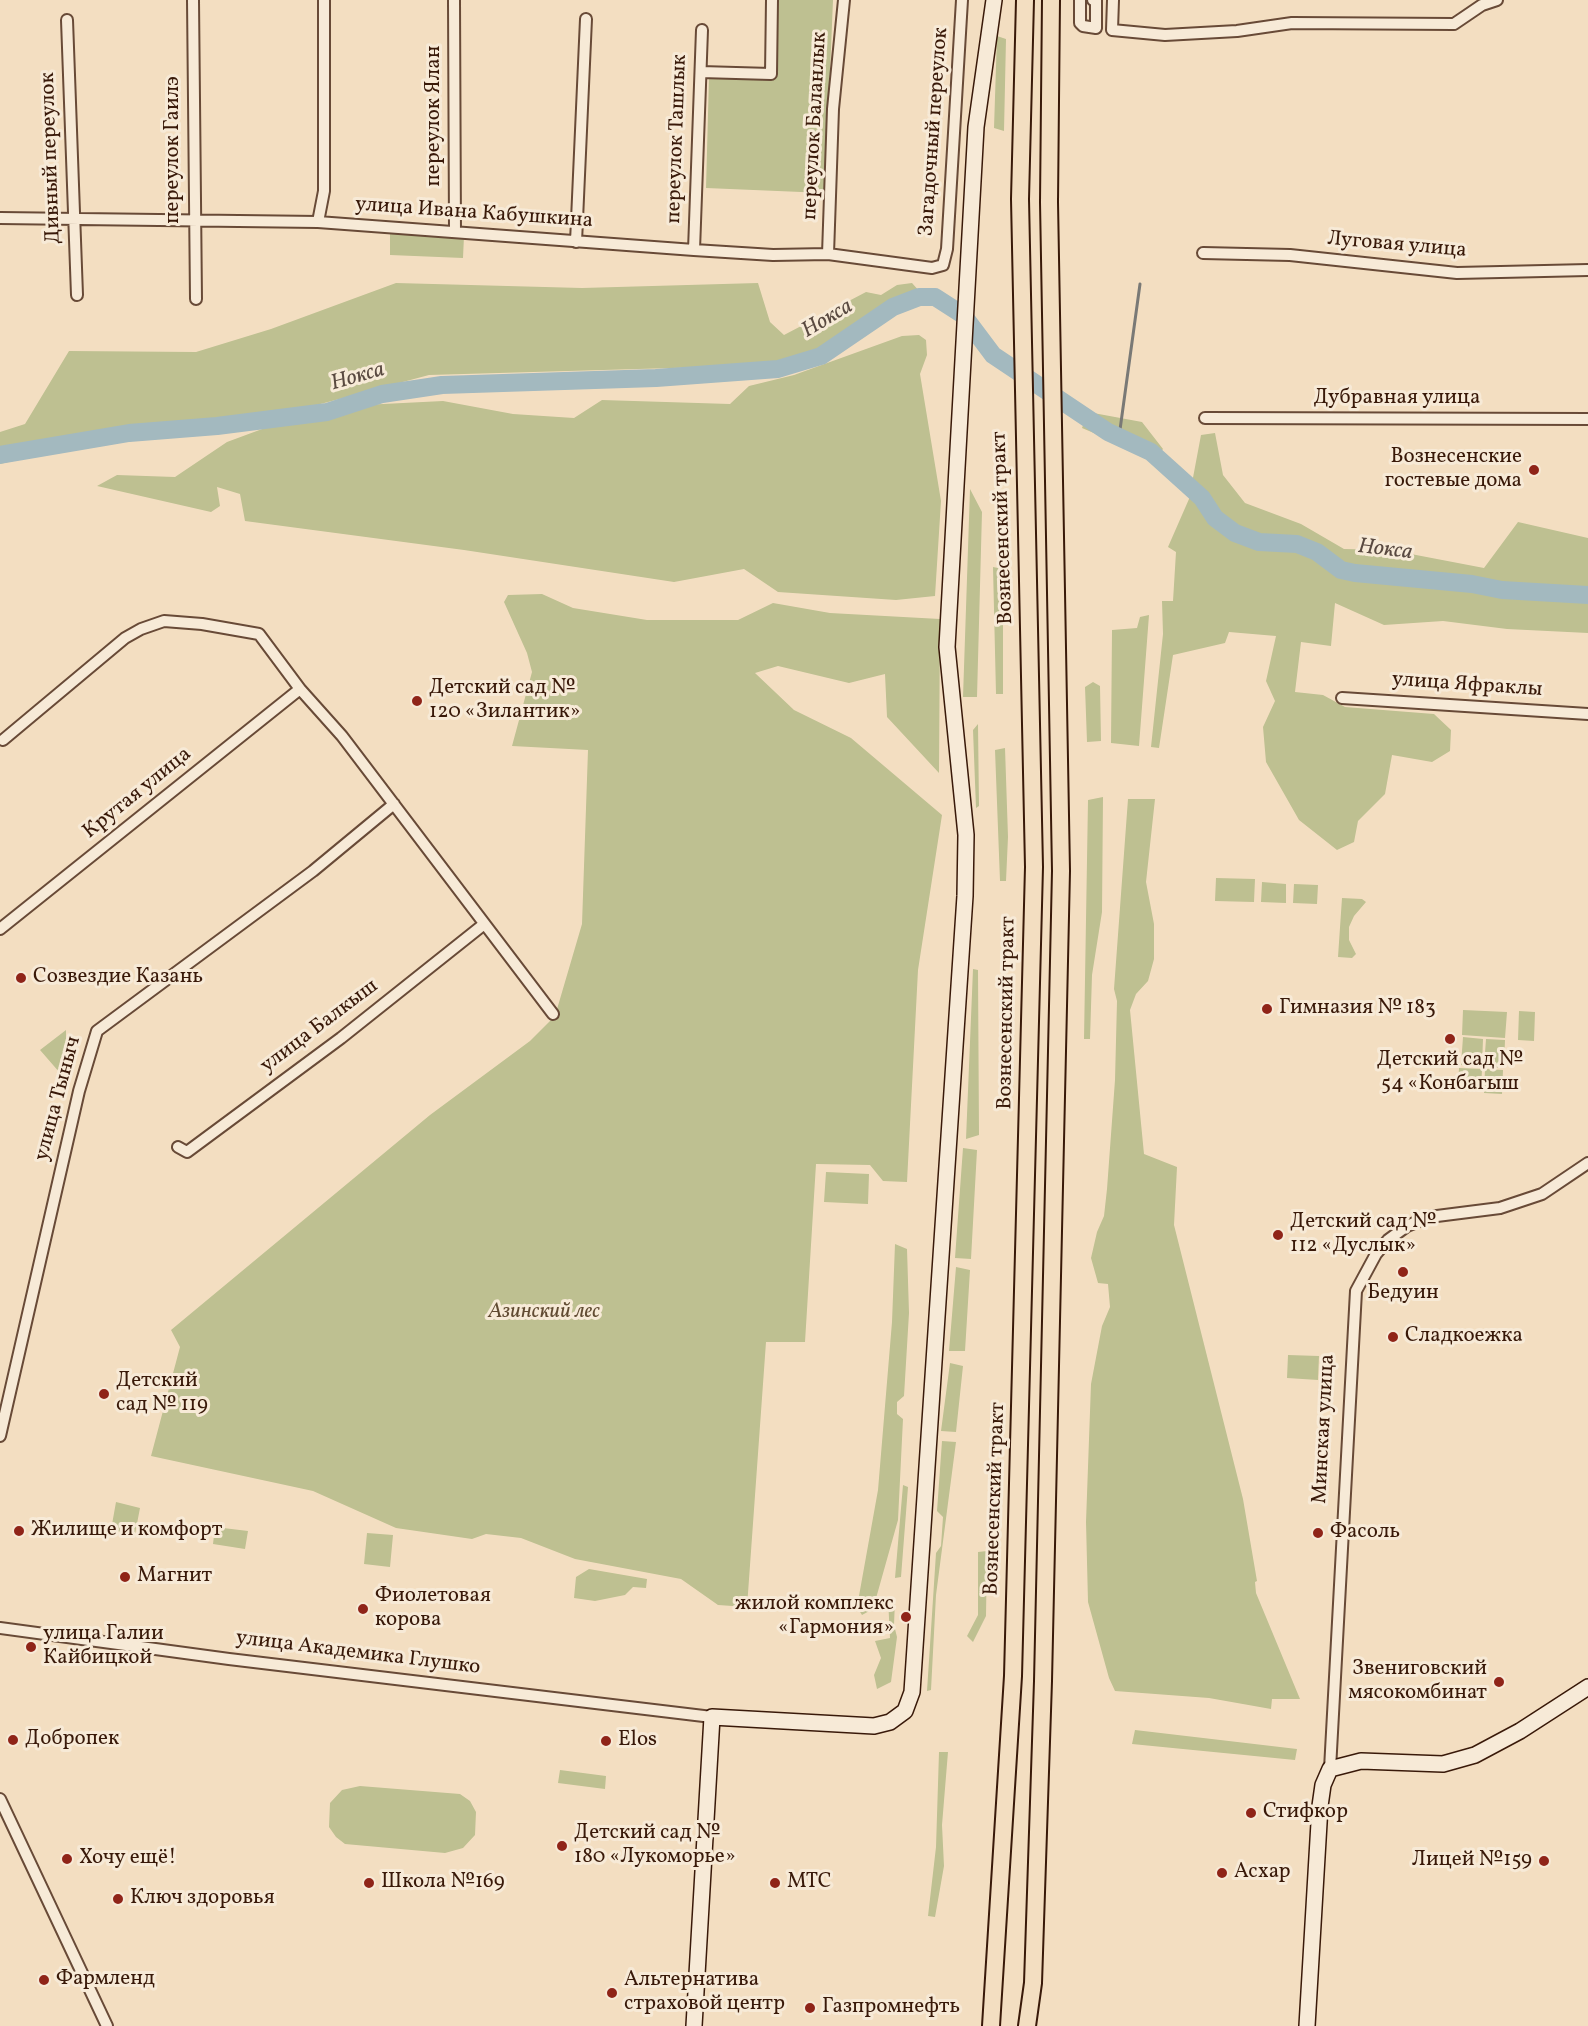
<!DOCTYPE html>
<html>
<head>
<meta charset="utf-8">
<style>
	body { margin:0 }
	canvas { display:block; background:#f3dec1 }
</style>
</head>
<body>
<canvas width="1588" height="2026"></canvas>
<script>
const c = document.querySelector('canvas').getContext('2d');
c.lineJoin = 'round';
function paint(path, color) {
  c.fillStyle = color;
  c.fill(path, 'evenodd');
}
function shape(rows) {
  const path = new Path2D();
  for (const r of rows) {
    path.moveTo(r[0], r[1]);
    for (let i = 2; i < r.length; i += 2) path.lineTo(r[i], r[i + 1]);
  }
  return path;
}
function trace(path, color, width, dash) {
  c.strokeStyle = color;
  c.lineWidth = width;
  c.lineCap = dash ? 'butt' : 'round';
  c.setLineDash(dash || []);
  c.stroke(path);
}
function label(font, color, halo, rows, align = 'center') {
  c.font = font + ' Vollkorn,serif';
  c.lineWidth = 6;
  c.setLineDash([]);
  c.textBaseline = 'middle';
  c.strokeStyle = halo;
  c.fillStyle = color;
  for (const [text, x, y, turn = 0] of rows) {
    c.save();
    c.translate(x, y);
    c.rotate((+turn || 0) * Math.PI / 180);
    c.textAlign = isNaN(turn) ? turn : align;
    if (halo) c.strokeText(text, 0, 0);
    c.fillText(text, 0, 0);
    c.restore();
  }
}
const green = shape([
	[775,0,833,0,825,193,706,188,709,77,774,78],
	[997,36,1006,39,1004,131,994,128],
	[390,233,464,236,463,258,390,255],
	[396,283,582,288,758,283,770,322,784,335,866,292,881,295,897,285,912,283,920,292,895,299,819,352,777,365,429,375,212,433,111,443,47,453,0,464,0,432,25,424,69,351,196,352,271,329],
	[919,335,926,340,927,355,920,374,941,501,935,596,896,600,778,592,744,569,674,582,464,550,245,521,240,494,217,487,220,506,211,512,97,486,117,475,175,477,227,442,300,415,343,406,443,401,513,414,574,418,602,400,730,404,749,386,794,375,902,336],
	[1088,412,1142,422,1163,449,1155,459,1082,428],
	[1215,433,1223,475,1245,503,1301,524,1344,549,1390,550,1484,568,1518,522,1588,538,1588,633,1507,629,1443,621,1384,625,1335,603,1331,646,1301,642,1295,692,1323,695,1345,707,1434,714,1451,730,1450,751,1432,762,1392,755,1385,794,1358,821,1354,842,1337,850,1299,820,1266,762,1263,727,1275,701,1266,681,1276,636,1229,632,1225,643,1173,655,1159,748,1151,747,1163,634,1162,601,1173,601,1176,552,1168,547,1189,499,1201,435],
	[970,489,982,512,977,697,963,697],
	[993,567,1003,569,1003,694,996,694],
	[542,594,573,608,647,620,738,620,773,603,830,613,940,619,939,773,887,717,885,674,849,683,778,666,755,673,794,710,851,738,942,815,918,970,907,1182,883,1181,870,1165,816,1164,805,1342,766,1342,747,1607,718,1605,681,1579,575,1559,521,1538,486,1534,472,1539,396,1528,313,1491,151,1456,180,1347,171,1330,430,1115,530,1041,555,1016,582,924,588,750,512,746,532,672,527,653,504,602,508,595],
	[1149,615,1139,746,1111,743,1112,630,1137,628,1140,617],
	[1093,682,1100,686,1101,741,1087,742,1085,687],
	[978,724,979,806,976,808,973,730],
	[1005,748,1008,837,1006,881,1000,881,995,750],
	[1103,797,1102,912,1092,975,1090,1039,1084,1039,1088,800],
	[1128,799,1155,799,1146,882,1154,924,1154,959,1148,981,1136,994,1130,1010,1144,1154,1177,1167,1174,1225,1243,1499,1257,1581,1255,1582,1256,1593,1300,1699,1272,1699,1271,1709,1209,1698,1115,1691,1109,1678,1088,1602,1086,1522,1091,1384,1102,1326,1110,1307,1108,1284,1098,1283,1091,1258,1097,1232,1104,1216,1107,1189,1115,1080,1117,1001,1114,989],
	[1216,878,1255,879,1254,902,1215,901],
	[1262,882,1286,884,1286,903,1261,902],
	[1294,884,1318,885,1317,904,1293,903],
	[1342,898,1362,899,1366,902,1354,916,1349,927,1349,940,1356,954,1352,958,1338,957],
	[973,969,978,970,979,1135,966,1139],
	[1463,1010,1507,1012,1505,1038,1462,1035],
	[1519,1011,1535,1012,1534,1041,1518,1040],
	[66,1030,66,1050,60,1073,40,1050],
	[1463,1037,1483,1039,1482,1066,1461,1065],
	[1486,1039,1505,1040,1504,1068,1484,1067],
	[1459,1068,1482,1069,1481,1090,1458,1089],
	[1485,1069,1503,1070,1502,1094,1484,1093],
	[963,1148,977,1150,971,1259,955,1258],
	[826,1172,869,1174,868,1204,824,1202],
	[895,1244,907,1249,909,1313,904,1396,897,1402,897,1414,903,1419,898,1520,873,1609,862,1615,857,1607,878,1490,892,1322],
	[956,1267,970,1270,965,1351,949,1351],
	[1288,1355,1319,1356,1318,1380,1287,1378],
	[950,1363,963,1366,956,1432,941,1431],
	[942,1441,956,1442,936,1595,931,1690,927,1691,936,1553,941,1546,943,1517,937,1511],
	[903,1485,908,1487,901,1577,895,1578],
	[116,1502,140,1508,135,1534,111,1530],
	[215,1527,248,1531,245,1549,213,1544],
	[367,1533,393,1535,390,1567,364,1564],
	[987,1551,986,1616,973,1642,967,1636,978,1615,978,1552],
	[589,1569,647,1579,646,1588,633,1587,625,1595,595,1601,574,1598,576,1577],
	[888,1598,895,1600,894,1625,897,1637,891,1682,877,1689,874,1675,881,1658,875,1641,890,1638],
	[1135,1730,1297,1749,1295,1760,1132,1744],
	[939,1752,948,1752,942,1825,944,1866,935,1917,928,1916,936,1847],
	[560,1770,606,1776,605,1789,558,1783],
	[360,1786,460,1794,470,1801,476,1812,475,1835,463,1848,445,1853,345,1844,336,1837,329,1827,330,1803,342,1790]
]);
const stream = shape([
	[1119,437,1140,284]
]);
const river = shape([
	[0,455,129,433,217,426,327,412,382,394,442,385,656,378,778,369,821,356,893,307,919,297,935,297,963,315,993,355,1108,432,1151,452,1202,498,1215,518,1235,533,1259,542,1297,544,1317,552,1341,570,1355,573,1472,584,1502,590,1588,595]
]);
const street = shape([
	[193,0,196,299],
	[454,0,455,232],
	[1080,0,1080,23,1083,26,1096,28,1096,0,1093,0],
	[1113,0,1112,30,1165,35,1237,31,1292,23,1454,24,1482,5,1497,0],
	[67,20,77,295],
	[701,72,771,74,772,0],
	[0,218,318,222,694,250,773,255,828,254,932,268,943,265,947,249,962,0],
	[318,222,324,191,324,0],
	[576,242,586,19],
	[694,250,702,30],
	[1203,253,1290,255,1457,273,1588,270],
	[828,254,833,109,844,0],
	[1205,418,1588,419],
	[1342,698,1588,714],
	[3,740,125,638,141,629,164,621,202,624,259,634,300,689,342,736,553,1014],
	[0,929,300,689],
	[178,1147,187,1152,341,1038,483,925],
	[0,1436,79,1091,97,1031,313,871,394,804],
	[0,1628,229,1659,712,1717],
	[1330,1769,1356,1291,1376,1254,1388,1240,1407,1226,1429,1217,1500,1208,1542,1194,1588,1163],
	[0,1799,107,2026]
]);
const secondary = shape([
	[694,2026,712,1717,874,1726,890,1722,905,1711,912,1692,965,896,966,835,947,647,976,127,994,0],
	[1307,2026,1320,1806,1323,1785,1330,1769,1361,1761,1443,1764,1475,1755,1520,1731,1588,1687]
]);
const primary = shape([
	[991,2026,1013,1676,1034,867,1020,199,1025,0],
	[1027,2026,1033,1983,1043,1681,1061,871,1049,202,1051,0]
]);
const markers = [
	[1534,470,6,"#8f2418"],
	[417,701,6,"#8f2418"],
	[21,978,6,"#8f2418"],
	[1267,1009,6,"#8f2418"],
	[1450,1039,6,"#8f2418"],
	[1278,1235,6,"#8f2418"],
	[1403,1272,6,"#8f2418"],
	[1393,1337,6,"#8f2418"],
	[104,1394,6,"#8f2418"],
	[19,1531,6,"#8f2418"],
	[1318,1533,6,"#8f2418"],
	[125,1577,6,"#8f2418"],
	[363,1609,6,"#8f2418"],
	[906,1617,6,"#8f2418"],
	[31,1647,6,"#8f2418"],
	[1499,1682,6,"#8f2418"],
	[13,1740,6,"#8f2418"],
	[606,1741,6,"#8f2418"],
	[1251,1813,6,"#8f2418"],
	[562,1846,6,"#8f2418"],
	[67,1859,6,"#8f2418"],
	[1544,1861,6,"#8f2418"],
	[1222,1873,6,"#8f2418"],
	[369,1883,6,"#8f2418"],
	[775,1883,6,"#8f2418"],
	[118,1899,6,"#8f2418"],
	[44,1980,6,"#8f2418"],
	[612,1993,6,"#8f2418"],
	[810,2008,6,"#8f2418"]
];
const streetNames = [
	["переулок Ялан",435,116,-90],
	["переулок Баланлык",816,126,-87],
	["Загадочный переулок",935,132,-86],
	["переулок Ташлык",678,139,-88],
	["переулок Гаилэ",174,150,-90],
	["Дивный переулок",52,158,-92],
	["улица Ивана Кабушкина",474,214,4],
	["Луговая улица",1397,246,5],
	["Дубравная улица",1397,399],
	["Вознесенский тракт",1004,528,-92],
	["улица Яфраклы",1467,686,4],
	["Крутая улица",138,794,-39],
	["Вознесенский тракт",1008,1013,-89],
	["улица Балкыш",320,1027,-37],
	["улица Тыныч",59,1099,-75],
	["Минская улица",1325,1429,-87],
	["Вознесенский тракт",996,1499,-88],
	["улица Академика Глушко",358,1654,7]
];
const poiNames = [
	["Вознесенские",1522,458,"right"],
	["гостевые дома",1522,482,"right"],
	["Детский сад №",429,689],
	["120 «Зилантик»",429,713],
	["Созвездие Казань",33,978],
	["Гимназия № 183",1279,1009],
	["Детский сад №",1450,1061,"center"],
	["54 «Конбагыш",1450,1085,"center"],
	["Детский сад №",1290,1223],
	["112 «Дуслык»",1290,1247],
	["Бедуин",1403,1294,"center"],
	["Сладкоежка",1405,1337],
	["Детский",116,1382],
	["сад № 119",116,1406],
	["Жилище и комфорт",31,1531],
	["Фасоль",1330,1533],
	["Магнит",137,1577],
	["Фиолетовая",375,1597],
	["корова",375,1621],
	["жилой комплекс",894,1605,"right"],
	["«Гармония»",894,1629,"right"],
	["улица Галии",43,1635],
	["Кайбицкой",43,1659],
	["Звениговский",1487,1670,"right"],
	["мясокомбинат",1487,1694,"right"],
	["Добропек",25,1740],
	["Elos",618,1741],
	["Стифкор",1263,1813],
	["Детский сад №",574,1834],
	["180 «Лукоморье»",574,1858],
	["Хочу ещё!",79,1859],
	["Лицей №159",1532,1861,"right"],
	["Асхар",1234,1873],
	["Школа №169",381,1883],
	["МТС",787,1883],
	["Ключ здоровья",130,1899],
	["Фармленд",56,1980],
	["Альтернатива",624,1981],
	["страховой центр",624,2005],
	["Газпромнефть",822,2008]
];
const parkNames = [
	["Азинский лес",544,1313]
];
const waterNames = [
	["Нокса",828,320,-31],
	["Нокса",358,378,-16],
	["Нокса",1385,551,7]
];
paint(green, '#bec091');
trace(stream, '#797976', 3);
trace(river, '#a3b9bf', 18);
trace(street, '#684a37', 14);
trace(secondary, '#391909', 18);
trace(primary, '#391909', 20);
trace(street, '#f7ead7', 10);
trace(secondary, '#f7ead7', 15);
trace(primary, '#f3dec1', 16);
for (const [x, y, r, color] of markers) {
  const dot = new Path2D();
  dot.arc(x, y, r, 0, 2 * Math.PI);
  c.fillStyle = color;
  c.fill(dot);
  trace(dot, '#f7ead7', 2);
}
label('21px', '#391909', '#f7ead7', streetNames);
label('21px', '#391909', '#f7ead7', poiNames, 'left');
label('italic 21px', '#614b32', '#f7ead7', parkNames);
label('italic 22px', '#594940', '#f7ead7', waterNames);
</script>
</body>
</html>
